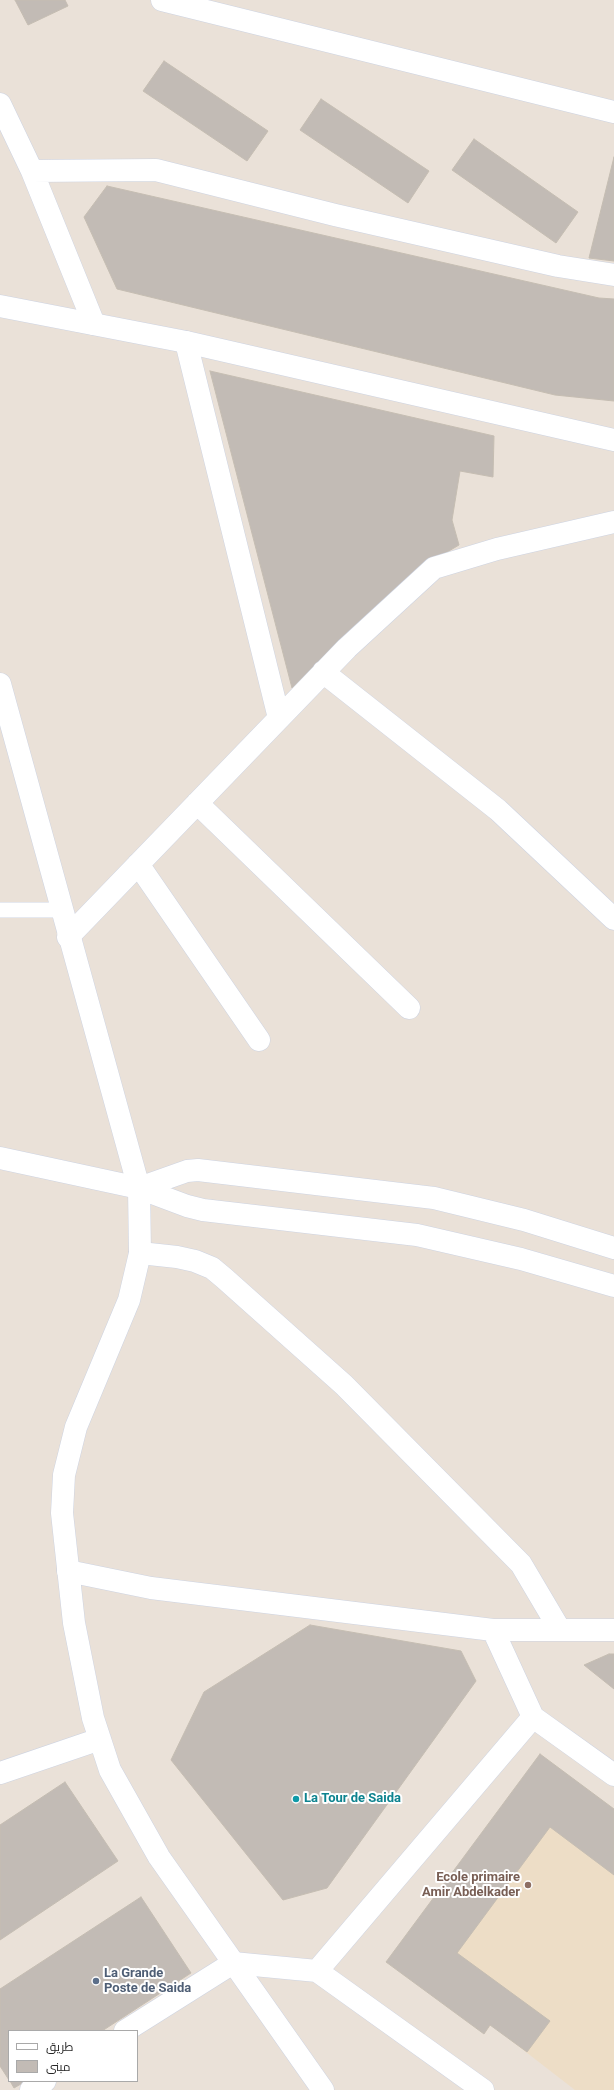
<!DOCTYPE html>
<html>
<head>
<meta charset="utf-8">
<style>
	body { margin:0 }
	#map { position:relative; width:614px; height:2090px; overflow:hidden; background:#eae1d8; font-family:Roboto,Cairo,sans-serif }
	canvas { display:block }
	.legend { position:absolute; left:8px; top:2030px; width:130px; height:52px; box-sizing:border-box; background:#fff; border:1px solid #a9a9a9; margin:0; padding:5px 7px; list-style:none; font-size:12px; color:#272727 }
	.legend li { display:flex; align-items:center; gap:8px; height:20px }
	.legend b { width:20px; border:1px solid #a9a9a9 }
</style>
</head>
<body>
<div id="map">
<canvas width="614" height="2090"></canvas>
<ul class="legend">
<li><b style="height:5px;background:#fff"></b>طريق</li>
<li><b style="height:11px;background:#c2bbb5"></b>مبنى</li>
</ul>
</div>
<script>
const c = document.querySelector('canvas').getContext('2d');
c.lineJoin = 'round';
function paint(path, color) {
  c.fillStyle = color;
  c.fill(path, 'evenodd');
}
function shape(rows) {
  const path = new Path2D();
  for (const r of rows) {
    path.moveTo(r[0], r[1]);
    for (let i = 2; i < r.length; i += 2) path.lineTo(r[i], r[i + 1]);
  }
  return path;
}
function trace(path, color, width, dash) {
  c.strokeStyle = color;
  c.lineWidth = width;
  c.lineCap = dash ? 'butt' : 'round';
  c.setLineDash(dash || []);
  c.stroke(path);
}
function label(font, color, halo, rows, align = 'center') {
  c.font = font + ' Roboto,sans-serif';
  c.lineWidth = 4;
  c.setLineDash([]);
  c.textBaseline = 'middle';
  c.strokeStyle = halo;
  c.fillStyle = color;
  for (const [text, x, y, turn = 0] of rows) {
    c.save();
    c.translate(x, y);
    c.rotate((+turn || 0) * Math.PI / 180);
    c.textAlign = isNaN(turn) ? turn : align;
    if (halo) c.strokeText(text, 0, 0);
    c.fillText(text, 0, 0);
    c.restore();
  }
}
const education = shape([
	[540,1754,614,1809,614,2090,575,2090,491,2025,484,2034,386,1962]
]);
const building = shape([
	[15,0,65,0,68,6,28,25,15,0],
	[164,61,268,131,247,161,143,91,164,61],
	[321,99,429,171,408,203,300,130,321,99],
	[474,139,578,212,556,243,452,170,474,139],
	[614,157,614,261,589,258,614,157],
	[107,186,599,298,614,299,614,401,555,395,117,289,84,217,107,186],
	[210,371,494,436,493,477,460,471,452,520,459,545,420,568,292,688,210,371],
	[310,1625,461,1651,476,1681,327,1888,283,1900,171,1760,204,1692,310,1625],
	[609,1654,614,1654,614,1689,584,1665,609,1654],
	[540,1754,614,1809,614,1875,550,1827,457,1953,550,2021,527,2052,490,2025,484,2034,386,1962,540,1754],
	[65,1782,118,1861,0,1940,0,1825,65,1782],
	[141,1897,191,1973,102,2031,9,2031,9,2080,0,2066,0,1989,141,1897],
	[10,2081,26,2081,14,2088,10,2081]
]);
const lane = shape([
	[0,910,61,910]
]);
const street = shape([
	[162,0,614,112],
	[0,104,32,171,94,324],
	[32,171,156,170,335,215,558,266,614,275],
	[186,342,279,718],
	[323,672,498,810,614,919],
	[197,803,409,1008],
	[138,864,259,1040],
	[68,937,347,648,434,568,497,549,614,522],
	[140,1253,177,1257,195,1261,212,1268,224,1278,344,1385,521,1564,560,1630],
	[68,1571,151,1588,493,1630,614,1630],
	[493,1630,533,1717,614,1775],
	[317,1971,533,1717],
	[125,2031,233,1963,317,1971,483,2090],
	[31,2090,45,2081]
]);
const secondary = shape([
	[0,306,186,342,614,440],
	[0,684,139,1188,140,1253,129,1300,76,1427,64,1475,62,1513,74,1623,93,1718,110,1770,159,1857,323,2090],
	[0,1158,139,1188,187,1206,203,1210,417,1235,521,1259,614,1286],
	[139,1188,187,1171,198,1170,434,1198,524,1220,614,1248],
	[0,1773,100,1739]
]);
const markers = [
	[296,1799,4,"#0f9aa8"],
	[528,1885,4,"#8d6e63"],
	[96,1981,4,"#5c6f8a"]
];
const cultureNames = [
	["La Tour de Saida",304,1799]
];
const educationNames = [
	["Ecole primaire",520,1878],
	["Amir Abdelkader",520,1893]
];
const serviceNames = [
	["La Grande",104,1974],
	["Poste de Saida",104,1989]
];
paint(education, '#edddc6');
paint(building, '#c2bbb5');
trace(building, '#c5bdb2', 1);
trace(lane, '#cdd3e1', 16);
trace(street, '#cdd3e1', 23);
trace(secondary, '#cdd3e1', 23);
trace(lane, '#fff', 15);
trace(street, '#fff', 22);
trace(secondary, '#fff', 22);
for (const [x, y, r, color] of markers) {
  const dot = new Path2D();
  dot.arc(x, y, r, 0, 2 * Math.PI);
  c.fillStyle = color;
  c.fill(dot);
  trace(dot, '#fff', 1.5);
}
label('bold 13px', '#0d838f', '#fff', cultureNames, 'left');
label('bold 13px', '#785e54', '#fff', educationNames, 'right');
label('bold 13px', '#4e5e75', '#fff', serviceNames, 'left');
</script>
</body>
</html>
